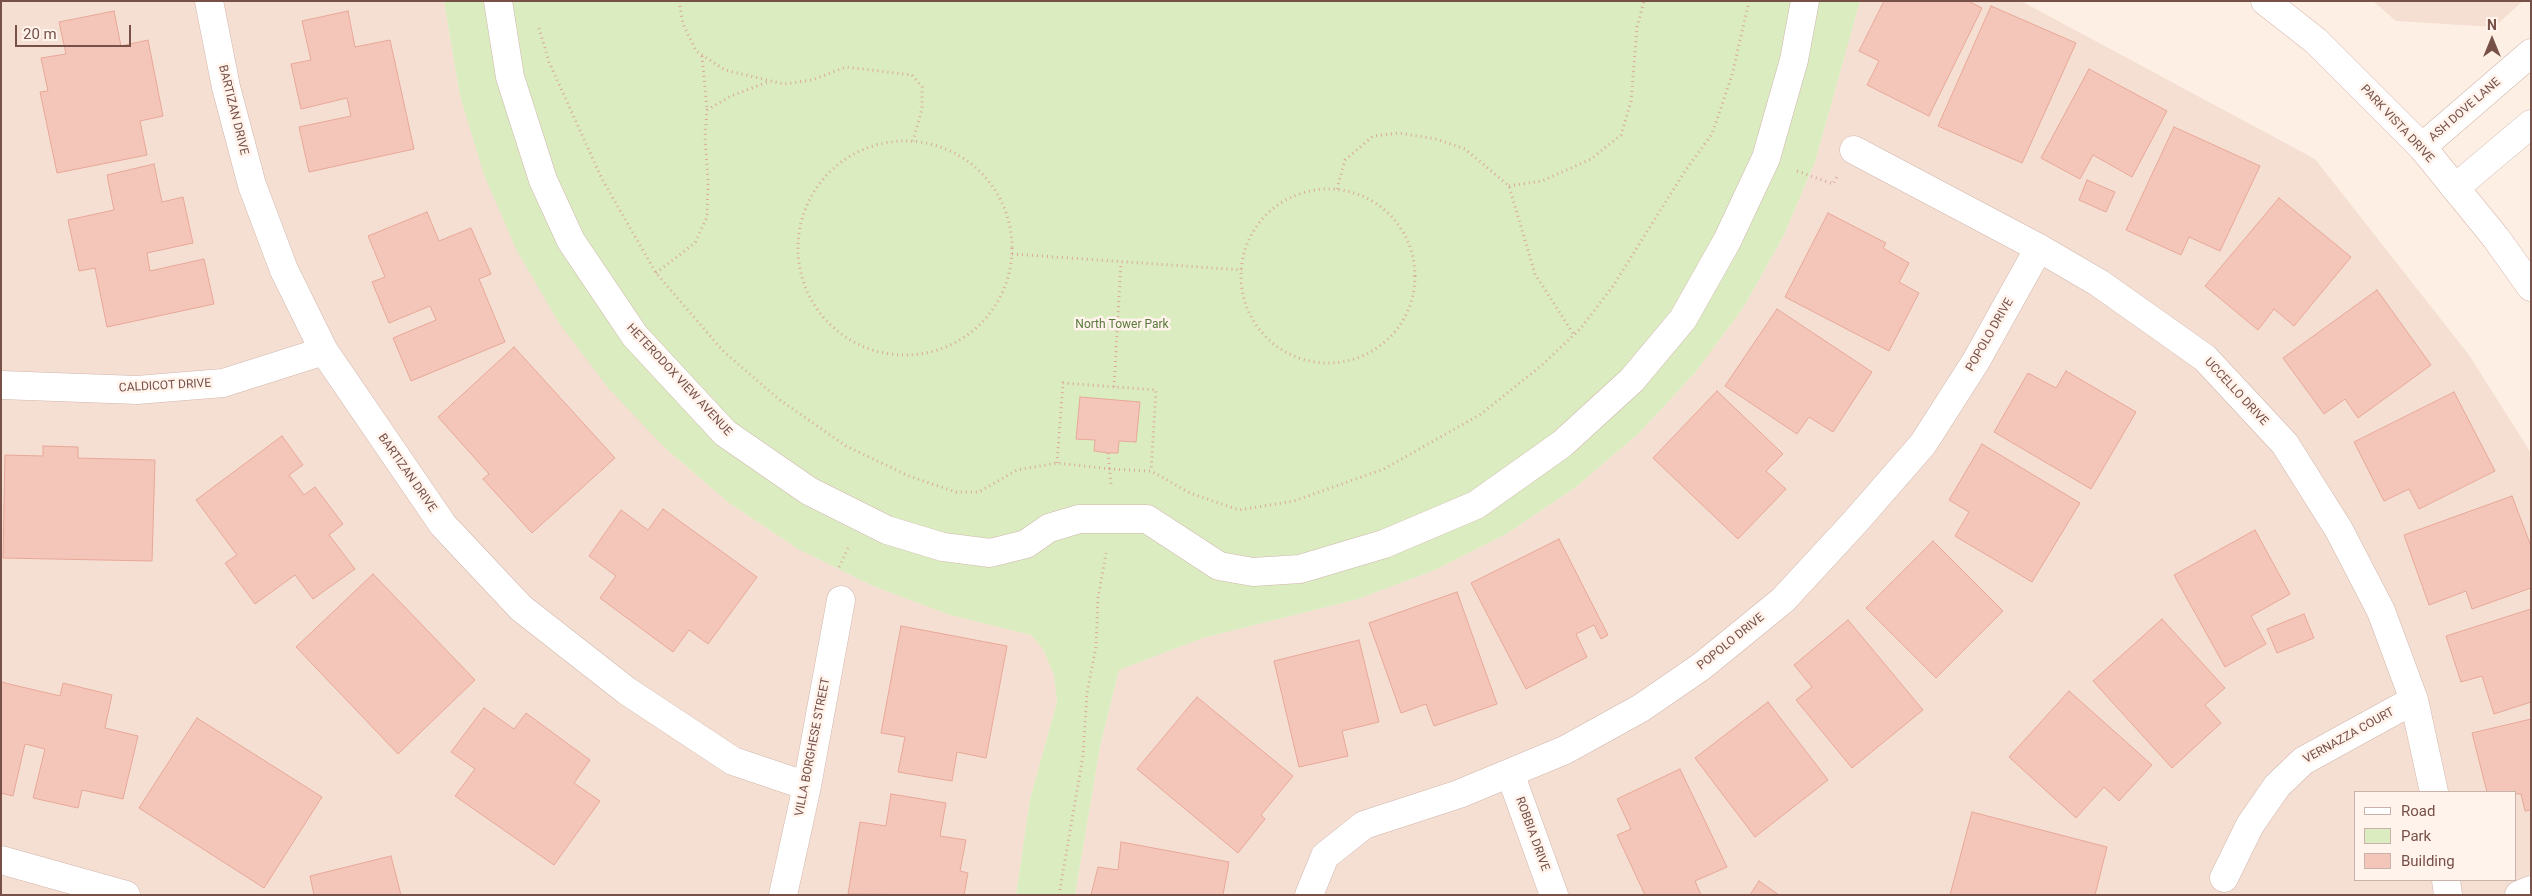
<!DOCTYPE html>
<html>
<head>
<meta charset="utf-8">
<style>
	body { margin:0 }
	#map { position:relative; width:2532px; height:896px; overflow:hidden; background:#fdefe4; font-family:Roboto,sans-serif }
	canvas { display:block }
	.frame { position:absolute; inset:0; border:2px solid #775048; pointer-events:none }
	.legend { position:absolute; left:2354px; top:791px; width:162px; height:90px; box-sizing:border-box; background:#fff3eb; border:1px solid #c9b2aa; margin:0; padding:6px 9px; list-style:none; font-size:15px; color:#775048 }
	.legend li { display:flex; align-items:center; gap:10px; height:25px }
	.legend b { width:25px; border:1px solid #c9b2aa }
	.north { position:absolute; left:2467px; top:15px; width:50px; height:50px; -webkit-text-stroke:4px #fff3eb; paint-order:stroke; rotate:0deg; font-size:14px; font-weight:700; line-height:20px; text-align:center; color:#775048 }
	.north::after { content:''; display:block; margin:auto; width:18px; height:22px; background:#775048; clip-path:polygon(50% 0,100% 100%,50% 72%,0 100%) }
	.scale { position:absolute; left:15px; top:25px; width:116px; height:22px; box-sizing:border-box; border:2px solid #775048; border-top:0; padding-left:6px; font-size:15px; line-height:18px; white-space:nowrap; color:#775048; -webkit-text-stroke:4px #fff3eb; paint-order:stroke }
</style>
</head>
<body>
<div id="map">
<canvas width="2532" height="896"></canvas>
<div class="frame"></div>
<ul class="legend">
<li><b style="height:6px;background:#fff"></b>Road</li>
<li><b style="height:14px;background:#dbecc1"></b>Park</li>
<li><b style="height:14px;background:#f4c6ba"></b>Building</li>
</ul>
<div class="north">N</div>
<div class="scale">20 m</div>
</div>
<script>
const c = document.querySelector('canvas').getContext('2d');
c.lineJoin = 'round';
function paint(path, color) {
  c.fillStyle = color;
  c.fill(path, 'evenodd');
}
function shape(rows) {
  const path = new Path2D();
  for (const r of rows) {
    if (r.length === 3) {
      path.moveTo(r[0] + r[2], r[1]);
      path.arc(r[0], r[1], r[2], 0, 2 * Math.PI);
      continue;
    }
    path.moveTo(r[0], r[1]);
    for (let i = 2; i < r.length; i += 2) path.lineTo(r[i], r[i + 1]);
  }
  return path;
}
function trace(path, color, width, dash) {
  c.strokeStyle = color;
  c.lineWidth = width;
  c.lineCap = dash ? 'butt' : 'round';
  c.setLineDash(dash || []);
  c.stroke(path);
}
function label(font, color, halo, rows, align = 'center') {
  c.font = font + ' Roboto,sans-serif';
  c.lineWidth = 5;
  c.setLineDash([]);
  c.textBaseline = 'middle';
  c.strokeStyle = halo;
  c.fillStyle = color;
  for (const [text, x, y, turn = 0] of rows) {
    c.save();
    c.translate(x, y);
    c.rotate((+turn || 0) * Math.PI / 180);
    c.textAlign = isNaN(turn) ? turn : align;
    if (halo) c.strokeText(text, 0, 0);
    c.fillText(text, 0, 0);
    c.restore();
  }
}
const residential = shape([
	[1,1,444,1,460,96,666,449,729,503,798,549,873,586,950,615,1031,635,1043,649,1054,675,1057,702,1030,799,1016,895,1,895],
	[1860,1,2021,1,2315,159,2469,355,2531,453,2531,895,1075,895,1100,747,1119,670,1203,638,1358,599,1435,570,1508,533,1576,487,1638,434,1694,374,1743,308,1783,237,1815,162],
	[2356,792,2516,792,2516,880,2356,880],
	[2373,1,2523,1,2494,27,2396,21]
]);
const green = shape([
	[444,1,1860,1,1815,162,1783,237,1743,308,1694,374,1638,434,1576,487,1508,533,1435,570,1358,599,1203,638,1119,670,1100,747,1075,895,1016,895,1030,799,1057,702,1054,675,1043,649,1031,635,950,615,873,586,798,549,729,503,666,449,609,389,559,323,517,251,484,175,460,96]
]);
const building = shape([
	[1884,1,1968,1,1982,8,1929,116,1867,85,1879,61,1859,51,1884,1],
	[1991,6,2076,43,2022,163,1938,126,1991,6],
	[114,11,121,46,148,40,163,116,140,121,147,155,57,173,40,92,48,91,41,58,66,54,59,22,114,11],
	[348,11,355,47,390,40,414,149,309,172,299,127,351,116,347,98,301,109,291,64,311,60,302,21,348,11],
	[2089,69,2167,111,2132,177,2093,155,2080,179,2041,158,2089,69],
	[2174,127,2260,166,2220,251,2189,237,2181,255,2126,230,2174,127],
	[154,164,162,202,183,197,193,243,147,253,150,271,204,259,214,304,107,327,95,268,79,271,68,220,114,210,107,175,154,164],
	[2087,180,2115,192,2106,212,2079,200,2087,180],
	[2279,198,2351,257,2294,326,2274,309,2258,330,2205,286,2279,198],
	[427,212,439,241,471,228,491,274,479,279,505,342,411,381,393,338,436,320,430,306,389,323,372,282,385,277,368,236,427,212],
	[1828,213,1886,243,1883,248,1909,263,1899,282,1919,293,1889,351,1785,297,1828,213],
	[2377,290,2431,365,2358,418,2345,399,2324,414,2283,358,2377,290],
	[1777,309,1872,372,1833,432,1809,417,1797,434,1725,386,1777,309],
	[514,347,615,458,532,533,483,479,489,474,438,417,514,347],
	[2066,371,2136,412,2091,489,1994,432,2028,373,2056,388,2066,371],
	[1717,391,1783,454,1766,471,1786,489,1738,539,1653,458,1717,391],
	[2454,392,2495,471,2419,509,2409,489,2384,501,2354,442,2454,392],
	[1080,397,1140,402,1136,442,1119,441,1118,453,1108,453,1094,451,1095,440,1076,439,1080,397],
	[282,436,303,465,289,475,304,495,315,487,343,524,329,535,355,569,313,599,295,575,255,604,225,563,237,555,196,500,282,436],
	[1982,444,2080,503,2032,582,1955,536,1969,512,1949,500,1982,444],
	[43,446,78,447,78,458,155,460,152,561,3,558,5,455,43,456,43,446],
	[2512,496,2531,546,2531,588,2472,609,2466,591,2429,605,2404,535,2512,496],
	[663,509,757,577,708,644,689,630,673,652,600,598,616,576,589,556,621,510,648,530,663,509],
	[2255,530,2290,594,2251,616,2266,644,2225,667,2174,575,2255,530],
	[1559,539,1608,635,1601,639,1594,625,1576,634,1587,657,1526,689,1471,583,1559,539],
	[1933,541,2003,611,1936,678,1866,608,1933,541],
	[373,574,475,680,398,754,296,647,373,574],
	[1457,592,1497,704,1434,726,1426,704,1401,713,1369,623,1457,592],
	[2531,609,2531,702,2494,714,2482,676,2461,682,2446,636,2531,609],
	[2304,614,2314,638,2277,653,2267,629,2304,614],
	[2162,619,2225,688,2205,705,2221,723,2172,768,2093,681,2162,619],
	[1848,620,1923,710,1852,768,1796,700,1812,687,1794,665,1848,620],
	[901,626,1007,646,986,758,957,752,952,781,898,772,905,737,881,733,901,626],
	[1359,640,1379,722,1342,731,1348,756,1299,767,1274,661,1359,640],
	[1,682,60,696,63,683,112,695,105,728,138,736,123,799,82,790,78,808,33,798,45,749,25,744,13,796,1,793,1,682],
	[2069,691,2152,765,2119,801,2104,787,2076,818,2009,757,2069,691],
	[1197,697,1293,776,1261,815,1265,819,1238,853,1137,769,1197,697],
	[1768,702,1828,780,1755,837,1695,758,1768,702],
	[484,708,514,729,526,713,590,760,574,783,600,801,554,865,455,796,475,769,451,752,484,708],
	[197,718,322,797,264,888,139,808,197,718],
	[2531,719,2531,810,2525,811,2521,794,2487,792,2472,733,2531,719],
	[1680,769,1727,867,1695,881,1701,895,1645,895,1617,835,1631,829,1617,799,1680,769],
	[891,794,946,803,940,836,966,840,960,871,968,873,964,895,848,894,860,822,886,826,891,794],
	[1972,812,2107,847,2095,895,1950,895,1972,812],
	[1121,842,1229,862,1223,895,1091,895,1098,867,1118,870,1121,842],
	[391,856,401,895,314,895,310,876,391,856],
	[1759,881,1779,895,1750,895,1759,881]
]);
const path = shape([
	[679,1,683,24,696,51,725,70,784,84,812,80,846,67,912,75,922,87,922,109,913,141],
	[539,28,549,62,602,179,656,273,724,352,780,400,846,446,909,476,956,492,979,492,1017,470,1057,463,1111,469,1151,471,1190,493,1239,510,1294,501,1384,469,1481,414,1542,365,1581,328,1613,286,1685,171,1712,134,1732,75,1749,1],
	[702,56,707,109],
	[905,248,107],
	[1797,171,1833,184,1837,177],
	[1509,186,1542,181,1591,159,1621,135,1631,101,1637,27,1644,1],
	[1337,189,1345,160,1373,136,1399,133,1436,139,1465,149,1509,186,1535,274,1574,335],
	[1328,276,87],
	[1012,254,1242,270],
	[656,273,695,243,707,217,708,182,705,137,707,110,731,96,770,81],
	[1114,387,1121,262],
	[1108,453,1111,484],
	[1057,463,1063,383,1156,390,1151,471],
	[839,567,848,548],
	[1059,895,1083,756,1087,693,1096,647,1098,598,1106,553]
]);
const street = shape([
	[209,1,226,87,252,185,284,270,324,351,443,525,521,608,627,691,733,761,807,786],
	[498,1,510,77,543,180,571,241,635,336,725,433,809,491,887,530,943,547,990,553,1026,544,1049,528,1079,519,1147,519,1219,566,1253,572,1300,569,1384,544,1476,505,1562,444,1632,380,1683,319,1727,241,1766,158,1794,60,1805,1],
	[2422,147,2531,53],
	[1854,150,2039,248,2099,283,2205,358,2285,444,2339,530,2381,611,2414,700,2434,792],
	[2455,188,2531,124],
	[1,385,137,390,223,383,324,351],
	[1510,773,1554,895],
	[1,860,126,895],
	[2224,878,2250,825,2277,786,2303,761,2414,700],
	[2446,880,2448,895],
	[783,895,807,786,841,600],
	[1309,895,1325,856,1364,825,1459,794,1565,750,1641,708,1702,666,1783,600,1855,522,1923,444,1976,361,2039,248],
	[2519,895,2531,890]
]);
const secondary = shape([
	[2265,1,2316,41,2422,147,2496,238,2531,287]
]);
const streetNames = [
	["BARTIZAN DRIVE",233,110,76],
	["ASH DOVE LANE",2465,110,-41],
	["PARK VISTA DRIVE",2397,124,47],
	["POPOLO DRIVE",1990,335,-60],
	["HETERODOX VIEW AVENUE",679,380,47],
	["CALDICOT DRIVE",165,386,-3],
	["UCCELLO DRIVE",2236,392,47],
	["BARTIZAN DRIVE",407,473,55],
	["POPOLO DRIVE",1731,642,-39],
	["VERNAZZA COURT",2349,736,-29],
	["VILLA BORGHESE STREET",813,747,-79],
	["ROBBIA DRIVE",1532,834,70]
];
const parkNames = [
	["North Tower Park",1122,325]
];
paint(residential, '#f5dfd2');
paint(green, '#dbecc1');
paint(building, '#f4c6ba');
trace(building, '#e8a899', 1);
trace(street, '#d1b6ac', 29);
trace(secondary, '#d8b6ab', 29);
trace(path, '#d9a99d', 3, [1, 4]);
trace(street, '#fff', 28);
trace(secondary, '#fff', 28);
label('12px', '#775048', '#fff3eb', streetNames);
label('12px', '#59783c', '#fff3eb', parkNames);
</script>
</body>
</html>
